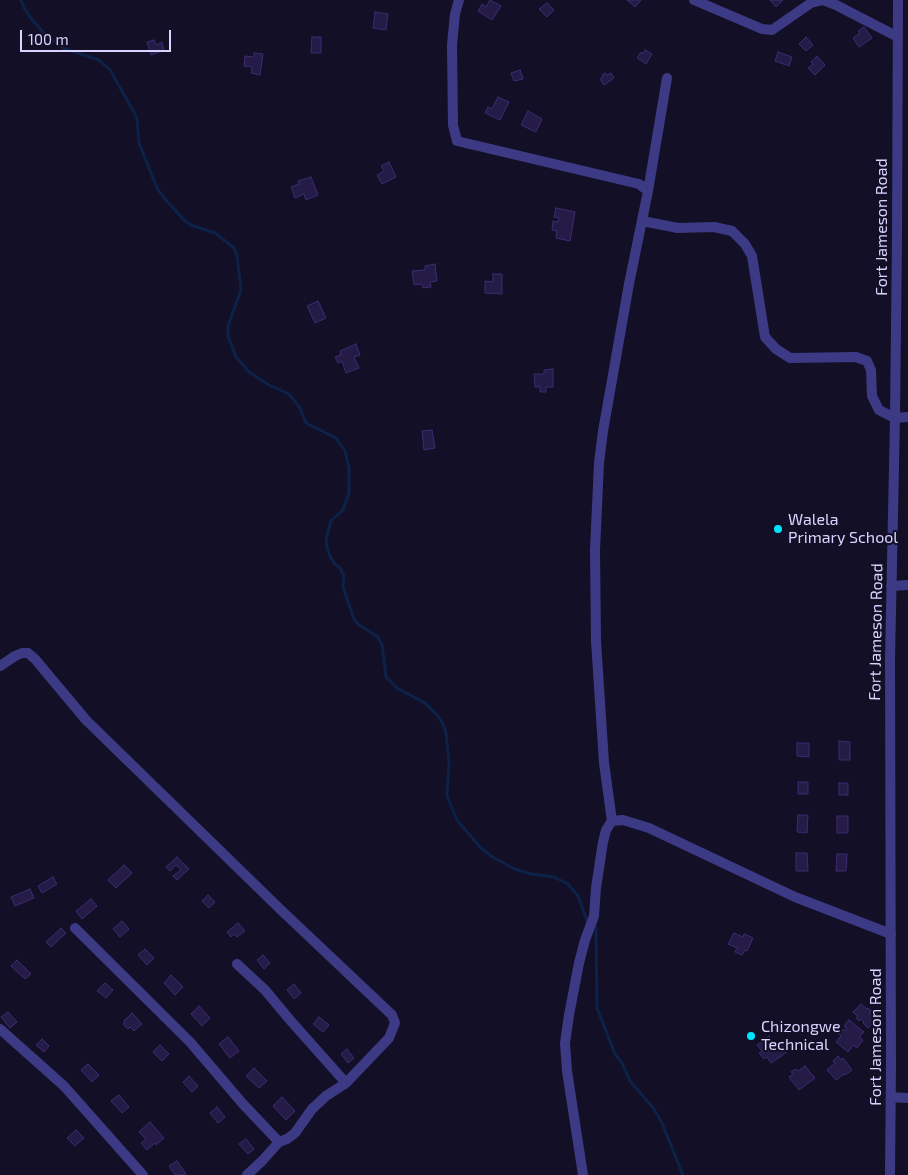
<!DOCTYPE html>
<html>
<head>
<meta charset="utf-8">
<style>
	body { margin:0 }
	#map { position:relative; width:908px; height:1175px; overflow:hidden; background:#130f26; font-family:"Exo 2",sans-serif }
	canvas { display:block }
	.scale { position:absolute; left:20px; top:30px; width:151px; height:22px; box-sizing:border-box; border:2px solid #d9d4ff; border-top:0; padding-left:6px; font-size:15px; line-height:18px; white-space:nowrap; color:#d9d4ff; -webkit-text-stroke:4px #130f26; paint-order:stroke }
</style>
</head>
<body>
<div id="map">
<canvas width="908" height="1175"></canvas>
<div class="scale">100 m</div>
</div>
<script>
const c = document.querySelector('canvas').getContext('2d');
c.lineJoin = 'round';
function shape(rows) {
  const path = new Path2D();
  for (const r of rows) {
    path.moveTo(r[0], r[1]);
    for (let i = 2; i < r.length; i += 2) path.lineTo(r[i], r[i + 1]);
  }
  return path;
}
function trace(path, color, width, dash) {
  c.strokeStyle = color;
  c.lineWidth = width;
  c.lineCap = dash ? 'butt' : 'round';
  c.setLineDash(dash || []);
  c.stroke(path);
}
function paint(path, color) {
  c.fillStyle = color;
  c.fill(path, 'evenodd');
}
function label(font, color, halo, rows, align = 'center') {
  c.font = font + ' "Exo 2",sans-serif';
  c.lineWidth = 4;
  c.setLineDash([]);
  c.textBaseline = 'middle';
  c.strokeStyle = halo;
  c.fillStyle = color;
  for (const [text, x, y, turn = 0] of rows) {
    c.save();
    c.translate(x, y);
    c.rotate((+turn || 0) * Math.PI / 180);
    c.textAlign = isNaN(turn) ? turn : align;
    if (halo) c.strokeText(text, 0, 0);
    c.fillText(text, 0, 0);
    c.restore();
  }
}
const stream = shape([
	[21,0,24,8,33,21,48,37,65,49,99,60,110,70,134,112,137,119,139,143,157,188,164,198,185,221,191,225,215,233,234,248,237,256,241,290,228,326,228,336,236,357,249,372,269,385,289,394,300,408,306,423,336,438,345,451,349,468,349,493,343,510,331,521,326,540,327,548,330,556,334,563,340,568,344,576,343,587,354,619,359,625,378,637,382,645,386,677,397,688,425,703,438,716,444,726,446,733,449,762,447,796,457,820,480,847,494,858,515,869,531,874,554,877,568,884,578,896,587,921],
	[596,927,597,1008,615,1054,622,1063,630,1081,654,1109,662,1123,683,1175]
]);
const building = shape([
	[490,0,501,6,492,20,478,11,482,4,486,7,490,0],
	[627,0,641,0,635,7,627,0],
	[770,0,783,0,776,7,770,0],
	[547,3,554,10,547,17,539,9,547,3],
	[375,12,388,14,386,30,373,28,375,12],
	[864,27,872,38,859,47,853,38,860,33,858,31,864,27],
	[312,37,321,37,321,53,311,53,312,37],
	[806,37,813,45,806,51,799,44,806,37],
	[154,40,156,45,162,42,164,50,151,55,147,42,154,40],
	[645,50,652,54,646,64,637,58,641,52,643,54,645,50],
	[778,52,792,57,789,66,775,61,778,52],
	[254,53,263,54,260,75,251,73,252,67,244,66,245,56,254,57,254,53],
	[817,56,825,65,815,75,808,68,813,64,811,62,817,56],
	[520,70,523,79,514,81,511,73,520,70],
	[605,73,607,75,611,73,614,78,604,85,600,79,603,77,602,75,605,73],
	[498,97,509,102,500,120,485,113,488,107,492,109,498,97],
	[528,111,542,119,536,132,521,125,528,111],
	[389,162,396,177,382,184,377,175,384,171,381,166,389,162],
	[311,177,318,195,306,200,304,194,295,198,291,187,299,184,298,181,311,177],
	[556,208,575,212,570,241,556,238,557,231,552,230,553,221,558,222,559,218,554,217,556,208],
	[435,264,437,281,430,282,431,287,423,288,422,284,414,285,412,271,425,270,425,266,435,264],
	[493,274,502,274,502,294,485,293,485,281,493,282,493,274],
	[318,301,326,318,315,323,307,306,318,301],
	[356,344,360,355,354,357,359,368,346,373,342,361,338,363,335,357,341,355,340,351,356,344],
	[553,369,553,387,546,387,546,392,540,392,540,387,535,387,534,374,544,374,544,370,553,369],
	[432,430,435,448,424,450,422,431,432,430],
	[839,741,850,742,850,760,839,760,839,741],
	[797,743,809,743,809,757,797,756,797,743],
	[798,782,808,782,808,794,798,794,798,782],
	[839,783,848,783,848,795,839,795,839,783],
	[798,815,808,815,807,833,797,832,798,815],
	[837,816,848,816,848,833,837,833,837,816],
	[796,853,807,853,808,871,796,871,796,853],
	[837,854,847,854,846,871,836,871,837,854],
	[177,857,189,869,177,880,173,876,181,870,176,865,170,871,166,867,177,857],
	[124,865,132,873,116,888,108,880,124,865],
	[53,877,57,884,42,893,38,886,53,877],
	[30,889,34,898,15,906,11,897,30,889],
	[208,895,215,902,209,908,202,901,208,895],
	[91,899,97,906,82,919,76,911,91,899],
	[122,921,129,929,120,937,113,929,122,921],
	[238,923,245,931,237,937,234,934,231,937,227,932,238,923],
	[61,928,66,933,51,947,46,942,61,928],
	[734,933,743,937,744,934,753,938,747,951,745,950,742,955,735,952,737,948,728,944,734,933],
	[145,949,154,958,147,965,138,955,145,949],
	[263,955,270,963,264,969,257,960,263,955],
	[17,960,31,974,25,979,11,966,17,960],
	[171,975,183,987,175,995,164,983,171,975],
	[105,983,113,990,106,998,97,991,105,983],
	[294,984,301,993,294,999,287,990,294,984],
	[861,1004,867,1009,868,1008,871,1011,869,1013,877,1019,868,1028,863,1023,864,1022,861,1019,859,1021,856,1018,858,1016,853,1012,861,1004],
	[199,1006,210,1018,202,1026,191,1014,199,1006],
	[8,1012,17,1022,10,1028,1,1017,8,1012],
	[132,1013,142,1024,134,1031,130,1027,128,1029,123,1024,125,1023,124,1021,132,1013],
	[319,1017,329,1025,323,1032,313,1024,319,1017],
	[849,1020,864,1032,859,1037,863,1040,857,1048,853,1045,848,1052,836,1042,841,1036,839,1034,843,1029,845,1031,847,1029,844,1026,849,1020],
	[769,1036,778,1048,782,1045,787,1052,771,1063,767,1057,764,1059,759,1053,762,1051,757,1045,769,1036],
	[228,1037,239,1051,230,1058,219,1044,228,1037],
	[42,1039,49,1046,44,1052,36,1045,42,1039],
	[160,1045,169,1054,162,1061,153,1052,160,1045],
	[347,1049,354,1058,348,1063,341,1054,347,1049],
	[838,1056,841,1060,843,1058,852,1070,845,1075,844,1074,836,1080,827,1070,835,1063,833,1061,838,1056],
	[88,1064,99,1075,92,1082,81,1070,88,1064],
	[805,1066,815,1078,799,1090,789,1077,793,1074,791,1072,796,1069,798,1071,805,1066],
	[254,1068,267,1081,259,1088,246,1076,254,1068],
	[189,1076,198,1086,192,1092,183,1082,189,1076],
	[119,1095,129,1107,122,1113,111,1101,119,1095],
	[282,1097,295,1111,286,1120,273,1106,282,1097],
	[217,1107,225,1117,218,1123,210,1113,217,1107],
	[150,1122,164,1138,156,1145,155,1143,147,1150,141,1143,146,1139,139,1132,150,1122],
	[76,1130,84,1138,75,1146,67,1138,76,1130],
	[246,1139,254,1149,248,1154,239,1144,246,1139],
	[177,1161,186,1174,185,1175,175,1175,169,1166,177,1161]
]);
const minor = shape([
	[459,0,455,14,452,45,453,125,457,141,639,184,648,191],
	[694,0,762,29,772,30,811,3,823,0],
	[823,0,836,5,898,37],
	[642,221,678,228,714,227,732,231,745,244,752,256,765,337,776,349,790,358,856,357,867,361,871,370,872,396,879,410,895,418,908,417],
	[891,586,908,585],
	[0,666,15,656,22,653,28,653,35,659,86,720,281,910,392,1015,395,1023,389,1038,346,1083],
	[612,821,604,763,596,641,595,550,599,463,603,431,629,284,648,191,667,78],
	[75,928,190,1042,243,1104,279,1142,262,1161,247,1175],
	[237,964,265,990,290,1020,346,1083,326,1096,312,1109,295,1133,287,1139,279,1142],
	[0,1029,64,1086,143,1175],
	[891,1097,908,1098],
	[583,1175,567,1071,565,1043,569,1015,579,963,585,940,594,916,596,888,603,842,606,830,612,821,623,820,649,828,795,897,891,934],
	[890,1175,891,1066,890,659,895,418,897,236,898,0]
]);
const markers = [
	[778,529,5,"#00e5ff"],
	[751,1036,5,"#00e5ff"]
];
const streetNames = [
	["Fort Jameson Road",882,227,-90],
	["Fort Jameson Road",876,632,-89],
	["Fort Jameson Road",876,1037,-90]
];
const poiNames = [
	["Walela",788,520],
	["Primary School",788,538],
	["Chizongwe",761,1027],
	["Technical",761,1045]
];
trace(stream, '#0c2248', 3);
paint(building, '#241b47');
trace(building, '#3b2d73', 1);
trace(minor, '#3d3a85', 10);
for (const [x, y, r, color] of markers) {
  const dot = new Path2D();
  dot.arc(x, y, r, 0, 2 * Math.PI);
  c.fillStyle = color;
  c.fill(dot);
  trace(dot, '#130f26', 2);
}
label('16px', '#d9d4ff', '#130f26', streetNames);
label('16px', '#d9d4ff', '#130f26', poiNames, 'left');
</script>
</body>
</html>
